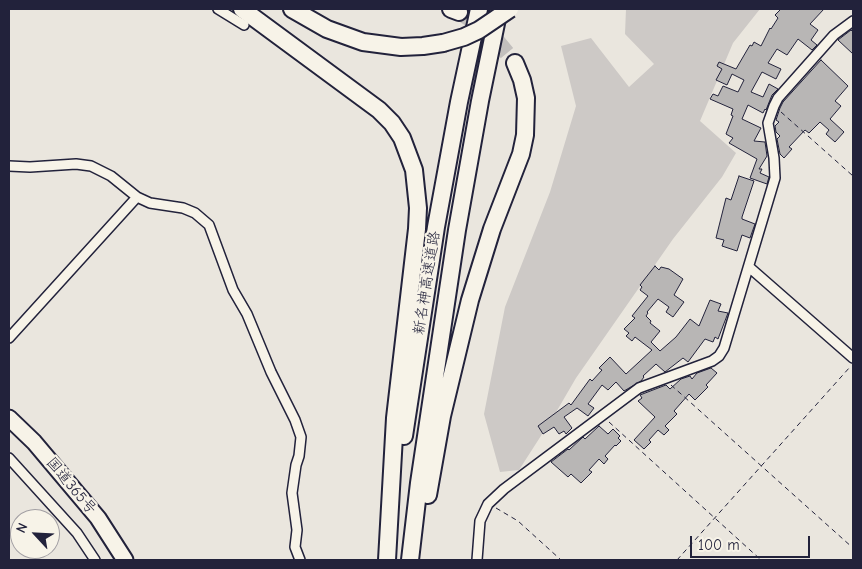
<!DOCTYPE html>
<html>
<head>
<meta charset="utf-8">
<style>
	body { margin:0 }
	#map { position:relative; width:862px; height:569px; overflow:hidden; background:#eae6de; font-family:"Comic Neue",sans-serif }
	canvas { display:block }
	.frame { position:absolute; inset:0; border:10px solid #22223b; pointer-events:none }
	.north { position:absolute; left:10px; top:509px; width:50px; height:50px; box-sizing:border-box; background:#f7f3e8; border:1px solid #a29fa3; border-radius:50%; rotate:295deg; font-size:14px; font-weight:700; line-height:20px; text-align:center; color:#22223b }
	.north::after { content:''; display:block; margin:auto; width:18px; height:22px; background:#22223b; clip-path:polygon(50% 0,100% 100%,50% 72%,0 100%) }
	.scale { position:absolute; left:690px; top:536px; width:120px; height:22px; box-sizing:border-box; border:2px solid #22223b; border-top:0; padding-left:6px; font-size:15px; line-height:18px; white-space:nowrap; color:#22223b; -webkit-text-stroke:4px #f7f3e8; paint-order:stroke }
</style>
</head>
<body>
<div id="map">
<canvas width="862" height="569"></canvas>
<div class="frame"></div>
<div class="north">N</div>
<div class="scale">100 m</div>
</div>
<script>
const c = document.querySelector('canvas').getContext('2d');
c.lineJoin = 'round';
function paint(path, color) {
  c.fillStyle = color;
  c.fill(path, 'evenodd');
}
function shape(rows) {
  const path = new Path2D();
  for (const r of rows) {
    path.moveTo(r[0], r[1]);
    for (let i = 2; i < r.length; i += 2) path.lineTo(r[i], r[i + 1]);
  }
  return path;
}
function trace(path, color, width, dash) {
  c.strokeStyle = color;
  c.lineWidth = width;
  c.lineCap = dash ? 'butt' : 'round';
  c.setLineDash(dash || []);
  c.stroke(path);
}
function label(font, color, halo, rows, align = 'center') {
  c.font = font + ' "Comic Neue","Klee One",sans-serif';
  c.lineWidth = 4.5;
  c.setLineDash([]);
  c.textBaseline = 'middle';
  c.strokeStyle = halo;
  c.fillStyle = color;
  for (const [text, x, y, turn = 0] of rows) {
    c.save();
    c.translate(x, y);
    c.rotate((+turn || 0) * Math.PI / 180);
    c.textAlign = isNaN(turn) ? turn : align;
    if (halo) c.strokeText(text, 0, 0);
    c.fillText(text, 0, 0);
    c.restore();
  }
}
const green = shape([
	[626,9,760,9,733,43,700,121,736,153,722,177,673,239,576,378,555,414,519,470,500,472,484,414,505,307,550,192,576,106,561,46,591,38,629,87,654,64,625,34]
]);
const building = shape([
	[781,9,824,9,810,24,818,30,811,40,817,45,812,50,798,39,787,55,777,49,768,63,781,69,776,79,762,72,751,92,763,97,769,84,778,89,772,95,766,110,765,109,763,113,748,105,742,119,761,128,754,141,765,142,767,156,759,169,762,169,760,173,769,177,767,184,750,178,757,159,729,143,733,138,726,134,733,116,731,115,733,109,710,99,713,94,718,96,723,86,738,92,744,80,732,74,727,85,716,80,722,69,717,66,719,62,736,69,750,45,752,46,754,42,761,46,770,28,771,29,778,18,775,15,781,9],
	[851,30,853,32,853,54,838,40,851,30],
	[821,60,848,86,835,101,841,106,830,119,844,132,835,142,826,134,829,130,820,122,809,133,805,130,789,147,792,149,784,158,780,154,777,139,780,136,776,132,775,126,779,122,776,120,780,108,783,102,821,60],
	[739,176,754,181,742,217,742,219,755,224,750,238,742,235,737,251,722,246,724,240,716,238,726,198,731,200,739,176],
	[655,266,659,270,661,267,669,269,683,279,674,295,684,302,673,317,666,312,669,307,658,299,647,312,648,313,646,316,651,321,650,323,660,331,651,342,660,351,676,337,690,319,699,326,710,300,721,304,718,311,728,313,718,339,715,337,713,342,705,339,688,362,683,358,665,372,656,364,643,376,644,377,641,381,624,391,616,382,608,390,602,385,588,404,594,408,588,416,577,408,564,417,572,428,566,434,564,431,559,434,554,427,543,434,538,426,569,403,571,405,590,379,592,381,602,370,599,368,610,357,626,374,652,350,635,337,632,341,626,336,629,333,624,329,635,318,632,316,648,296,640,290,642,287,640,285,655,266],
	[711,368,717,373,706,385,708,387,695,400,689,394,674,411,677,414,665,426,669,430,664,435,658,430,649,440,651,442,644,449,634,440,655,417,638,401,642,398,640,395,666,385,670,389,681,379,690,376,692,379,697,373,711,368],
	[599,426,608,434,613,429,620,436,618,438,621,441,616,446,615,445,605,456,608,459,604,464,599,459,589,470,592,472,581,483,571,474,568,477,551,462,568,449,569,450,583,437,585,439,599,426]
]);
const motorwayTunnel = shape([
	[459,12,489,31,515,63]
]);
const path = shape([
	[781,112,853,176],
	[671,385,853,548],
	[609,422,761,560],
	[496,508,518,521,561,560],
	[677,560,850,367]
]);
const minor = shape([
	[218,9,244,25],
	[9,166,30,167,76,164,91,166,111,176,137,197,150,203,183,208,195,213,209,225,233,290,247,314,271,372,295,420,301,437,299,456,296,465,292,493,297,530,295,547,300,560],
	[749,267,853,358],
	[9,338,137,197],
	[9,458,77,533,95,560],
	[477,560,480,521,488,504,504,489,639,388,712,361,719,356,724,348,775,178,774,158,768,123,774,106,778,98,834,35,853,21]
]);
const trunk = shape([
	[9,418,34,442,98,518,125,560]
]);
const motorway = shape([
	[242,9,379,110,392,123,402,138,414,170,418,208,417,229,395,418,387,560],
	[292,9,327,29,363,42,401,47,423,46,443,43],
	[451,9,459,12],
	[404,436,436,227,459,102,479,9],
	[428,495,442,416,470,300,492,229,521,154,525,135,526,98,522,80,515,63],
	[410,560,419,483,457,230,480,101,499,9]
]);
const motorwayBridge = shape([
	[443,43,464,37,479,30,510,9]
]);
const streetNames = [
	["新名神高速道路",427,283,-81],
	["国道365号",71,486,50]
];
paint(green, '#cdc9c6');
paint(building, '#b8b6b5');
trace(building, '#22223b', 1);
trace(motorwayTunnel, '#c2bfbd', 16, [16, 8]);
trace(minor, '#22223b', 12);
trace(trunk, '#22223b', 19);
trace(motorway, '#22223b', 20);
trace(path, '#22223b', 1, [5, 4]);
trace(minor, '#f7f3e8', 9);
trace(trunk, '#f7f3e8', 15);
trace(motorway, '#f7f3e8', 16);
trace(motorwayBridge, '#22223b', 20, []);
trace(motorwayBridge, '#f7f3e8', 16);
label('15px', '#22223b', '#f7f3e8', streetNames);
</script>
</body>
</html>
